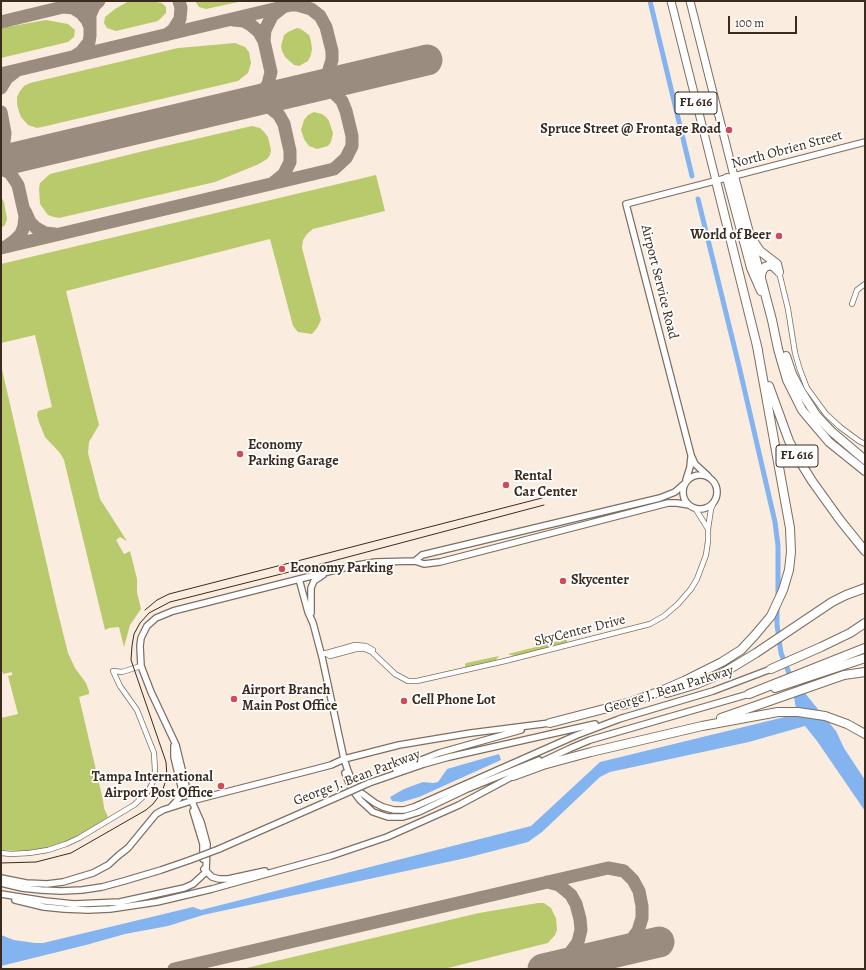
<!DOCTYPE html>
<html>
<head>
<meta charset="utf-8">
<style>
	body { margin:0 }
	#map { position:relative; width:866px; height:970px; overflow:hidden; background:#faeddf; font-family:Alegreya,serif }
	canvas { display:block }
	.frame { position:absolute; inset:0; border:2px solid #3b2a1e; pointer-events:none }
	.scale { position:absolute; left:728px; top:16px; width:69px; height:18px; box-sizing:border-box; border:2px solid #3b2a1e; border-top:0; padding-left:5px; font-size:12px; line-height:14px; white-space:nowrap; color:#3b2a1e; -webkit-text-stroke:3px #fff; paint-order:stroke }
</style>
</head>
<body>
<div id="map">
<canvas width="866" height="970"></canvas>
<div class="frame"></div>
<div class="scale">100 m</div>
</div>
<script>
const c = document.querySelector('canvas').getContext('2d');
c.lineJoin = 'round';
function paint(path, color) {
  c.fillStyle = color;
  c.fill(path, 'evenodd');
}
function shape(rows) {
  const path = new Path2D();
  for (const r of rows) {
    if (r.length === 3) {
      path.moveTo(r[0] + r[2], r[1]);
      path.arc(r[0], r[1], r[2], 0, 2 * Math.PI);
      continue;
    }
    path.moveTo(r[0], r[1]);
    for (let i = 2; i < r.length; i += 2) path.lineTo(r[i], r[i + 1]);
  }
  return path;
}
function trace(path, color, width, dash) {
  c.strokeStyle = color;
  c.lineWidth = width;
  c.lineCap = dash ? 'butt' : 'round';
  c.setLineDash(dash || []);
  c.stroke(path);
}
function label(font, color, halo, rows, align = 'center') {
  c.font = font + ' Alegreya,serif';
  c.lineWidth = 3.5;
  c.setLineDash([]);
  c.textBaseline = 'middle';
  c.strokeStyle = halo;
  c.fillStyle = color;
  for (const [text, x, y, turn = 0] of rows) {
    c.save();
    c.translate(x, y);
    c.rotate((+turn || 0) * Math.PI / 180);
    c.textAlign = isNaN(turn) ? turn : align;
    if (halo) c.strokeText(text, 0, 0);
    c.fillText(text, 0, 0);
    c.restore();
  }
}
const green = shape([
	[129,1,150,1,162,3,166,7,166,13,158,21,116,31,107,28,104,23,105,17,115,9],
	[195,1,243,1,206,9,199,7],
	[46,20,68,24,75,30,74,37,68,42,1,58,1,28],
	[297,28,301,29,309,35,311,41,312,49,311,55,308,61,299,66,294,65,285,57,282,51,281,46,284,35,288,32],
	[235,43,245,47,249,52,251,63,248,73,238,81,42,127,37,128,28,125,21,117,19,112,17,104,17,97,20,91,24,86,30,83,178,48],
	[314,112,322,114,326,117,329,121,333,133,331,142,328,146,317,149,309,146,304,139,301,130,304,120,308,115],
	[252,126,260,128,264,132,268,137,271,150,270,155,267,159,259,164,215,182,59,218,54,217,48,215,45,211,40,204,39,189,40,183,50,174,152,149],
	[376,175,385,211,313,229,307,234,303,240,302,248,321,320,317,328,312,334,298,332,293,326,270,239,66,291,99,425,89,442,88,453,100,499,127,541,120,537,116,540,124,554,130,551,137,579,137,592,141,609,130,625,124,647,119,627,109,628,105,630,64,460,60,453,45,437,39,422,37,415,38,411,52,407,35,335,1,343,1,264],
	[1,196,4,202,7,219,5,225,1,228],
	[1,365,58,613,68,653,75,668,86,683,89,691,89,694,79,697,103,800,104,808,108,817,97,825,66,842,37,850,26,851,1,850,1,718,18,714,8,676,12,675,12,672,3,674,1,667],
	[567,639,567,642,561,644,514,656,508,654],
	[499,656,496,660,465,667,465,665,466,663],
	[538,903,544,903,551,908,556,918,557,930,555,935,548,943,444,969,242,969,479,913]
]);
const water = shape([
	[793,692,804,692,836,731,844,748,865,780,865,811,817,741,805,726,749,742,610,772,600,777,542,832,528,842,466,858,203,915,168,926,125,934,86,945,1,966,1,935,14,940,35,943,43,943,193,907,201,910,531,826,600,762,797,714],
	[499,754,501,760,419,797,402,802,392,801,390,797,404,789,423,782,433,783,438,782,447,769]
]);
const canal = shape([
	[650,1,692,176],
	[698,199,739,366,775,522,778,546,778,597],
	[777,607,777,625,781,653,797,693]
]);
const taxiway = shape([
	[64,7,73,8,81,13,87,20,90,27,90,36,89,42,81,52,75,56],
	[233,20,244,21,251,25,259,32,264,41],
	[1,22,88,1],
	[90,27,90,15,94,6,99,1],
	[166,35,173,30,180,19,181,8,179,1],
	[1,74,291,5,297,5,311,9,320,16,326,27,332,51,332,60,328,73,321,81,313,87],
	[1,88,7,78,16,71],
	[246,104,258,103,269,107,279,115,284,124,290,151,290,162,284,174,273,183],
	[1,112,5,133,4,142,1,149],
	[205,112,248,101,259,95,264,90,268,84,271,72,264,41,265,30,272,16,282,8],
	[1,168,10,173,18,185,25,216,24,226,21,234,14,241,7,246],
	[25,211,30,222,36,228,45,233,55,234],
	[1,248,334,169,346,158,352,146,352,136,346,111,342,101,332,91,322,88,313,87],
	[174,969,608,868,624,871,633,880,639,891,642,906,642,918,638,931,629,943,617,952],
	[539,969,558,963,568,956,578,942,581,930,580,919,576,904,571,895,559,885,547,882]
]);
const runway = shape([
	[1,161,427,60],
	[543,969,659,942]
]);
const minor = shape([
	[779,272,788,309,795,353,800,370,807,388,826,414,840,427,859,441,865,444],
	[852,304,857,290,865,284],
	[695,508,708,529],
	[325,653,330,656,356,649,365,649,372,652,395,674,408,681,417,681,505,661,650,624,664,616,678,604,691,589,697,579,706,555,708,541,708,529,711,509,714,502],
	[323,654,355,645,366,646,373,650],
	[1,853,11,854,29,853,48,850,66,844,79,838,134,805,147,793,152,784,155,771,154,753,137,710,120,686,113,671,122,672,141,666]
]);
const tertiary = shape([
	[700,492,17],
	[708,476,695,464,691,455,626,204,865,142],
	[686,480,690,467,691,457],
	[415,561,422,555,660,498,675,492,684,484],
	[299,579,308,612,313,623,322,657,344,759,348,771,353,783,360,792,375,803,383,807,394,810,404,810,414,807,577,735,622,718],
	[311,613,311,588,314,581,323,575],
	[619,719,713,691,771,669],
	[537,764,571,748,590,740,749,694],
	[396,770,439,753,521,730],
	[345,773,351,788,360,800,373,812,388,817,403,817,419,812,467,789,539,760],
	[369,783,424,764,449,757,595,724],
	[171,807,181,796,181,786,174,757,174,746],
	[193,811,203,844,203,859],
	[219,849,342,795],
	[204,869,212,877,219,879,228,879,265,871],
	[1,878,26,883,47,884,63,882,93,873,108,865,119,855,128,848,156,814,163,810,191,801,312,770,331,765,344,759,399,745,471,733,550,723],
	[1,883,22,888,41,890,61,891,82,890,102,887,124,881,161,870,190,860],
	[1,894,45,901,74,904,120,902,184,888,193,884,206,872,207,844,201,822,187,790,176,745,151,692,141,666,140,646,141,638,147,626,156,618,173,611,351,566,376,562,415,561,424,564,440,562,668,503,677,503,689,505],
	[15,900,44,907,64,909,88,910,110,909,157,902,212,889,331,856,387,837,459,805,515,775]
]);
const primary = shape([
	[671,1,716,181],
	[690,1,734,176]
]);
const motorway = shape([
	[734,176,772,320,778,349,787,380,802,410,812,422,829,442,865,471],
	[727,178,751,268,761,291],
	[716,181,758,350],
	[754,242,760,251,777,264,779,272],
	[761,276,762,271,765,267,770,265,774,267,778,271],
	[786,356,792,374,802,393,816,415,831,431,865,460],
	[769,386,789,441,799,460,812,481,840,520,865,551],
	[771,669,821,647,850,633,865,623],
	[775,688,865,658],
	[667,693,697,684,723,673,756,653,832,602,846,595,865,588],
	[749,694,865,648],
	[623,705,661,691,684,681,722,662,741,650,755,635,771,616,783,590,789,570,791,552,790,528,757,346],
	[721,718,844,675,865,672],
	[550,723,627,703],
	[513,776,543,765,591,752,702,726,778,712,798,712,825,716,847,724,865,734]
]);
const tram = shape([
	[145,610,157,600,169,594,542,498],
	[1,863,36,862,71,853,146,810,153,804,162,792,167,777,166,762,131,660,132,646,134,634,140,623,149,613,170,602,329,562,544,505]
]);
const tertiaryBridge = shape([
	[342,795,369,783],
	[190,860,219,849]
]);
const markers = [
	[729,130,4,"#d1495b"],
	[779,236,4,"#d1495b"],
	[240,454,4,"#d1495b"],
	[506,485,4,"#d1495b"],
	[282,569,4,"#d1495b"],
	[563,581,4,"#d1495b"],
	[234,699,4,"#d1495b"],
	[404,701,4,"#d1495b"],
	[221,786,4,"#d1495b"]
];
const shields = [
	[696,103,42],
	[797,456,42]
];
const shieldNames = [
	["FL 616",696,103],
	["FL 616",797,456]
];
const poiNames = [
	["Spruce Street @ Frontage Road",721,130,"right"],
	["World of Beer",771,236,"right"],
	["Economy",248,446],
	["Parking Garage",248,462],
	["Rental",514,477],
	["Car Center",514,493],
	["Economy Parking",290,569],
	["Skycenter",571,581],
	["Airport Branch",242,691],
	["Main Post Office",242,707],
	["Cell Phone Lot",412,701],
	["Tampa International",213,778,"right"],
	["Airport Post Office",213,794,"right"]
];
const streetNames = [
	["North Obrien Street",787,150,-15],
	["Airport Service Road",659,282,76],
	["SkyCenter Drive",580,631,-14],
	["George J. Bean Parkway",669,690,-17],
	["George J. Bean Parkway",357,778,-21]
];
paint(green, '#b9ca6c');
paint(water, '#83b4ef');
trace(canal, '#83b4ef', 5);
trace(taxiway, '#9a8c7e', 13);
trace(runway, '#9a8c7e', 31);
trace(minor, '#7e6e62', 6);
trace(tertiary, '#7e6e62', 8);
trace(primary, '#7e6e62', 9);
trace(motorway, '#7e6e62', 10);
trace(minor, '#fff', 4.5);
trace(tertiary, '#fff', 5.5);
trace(primary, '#fff', 7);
trace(motorway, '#fff', 8);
trace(tram, '#3b2a1e', 1);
trace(tertiaryBridge, '#7e6e62', 8, []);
trace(tertiaryBridge, '#fff', 5.5);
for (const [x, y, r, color] of markers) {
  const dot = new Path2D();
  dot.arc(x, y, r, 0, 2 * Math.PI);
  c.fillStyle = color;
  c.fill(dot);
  trace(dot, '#fff', 1.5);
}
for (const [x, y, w] of shields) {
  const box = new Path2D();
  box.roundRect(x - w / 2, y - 11, w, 22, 3);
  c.fillStyle = '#fff';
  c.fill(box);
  trace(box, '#3b2a1e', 1);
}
label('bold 13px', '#3b2a1e', null, shieldNames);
label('bold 14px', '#3b2a1e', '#fff', poiNames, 'left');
label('14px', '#3b2a1e', '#fff', streetNames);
</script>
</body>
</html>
